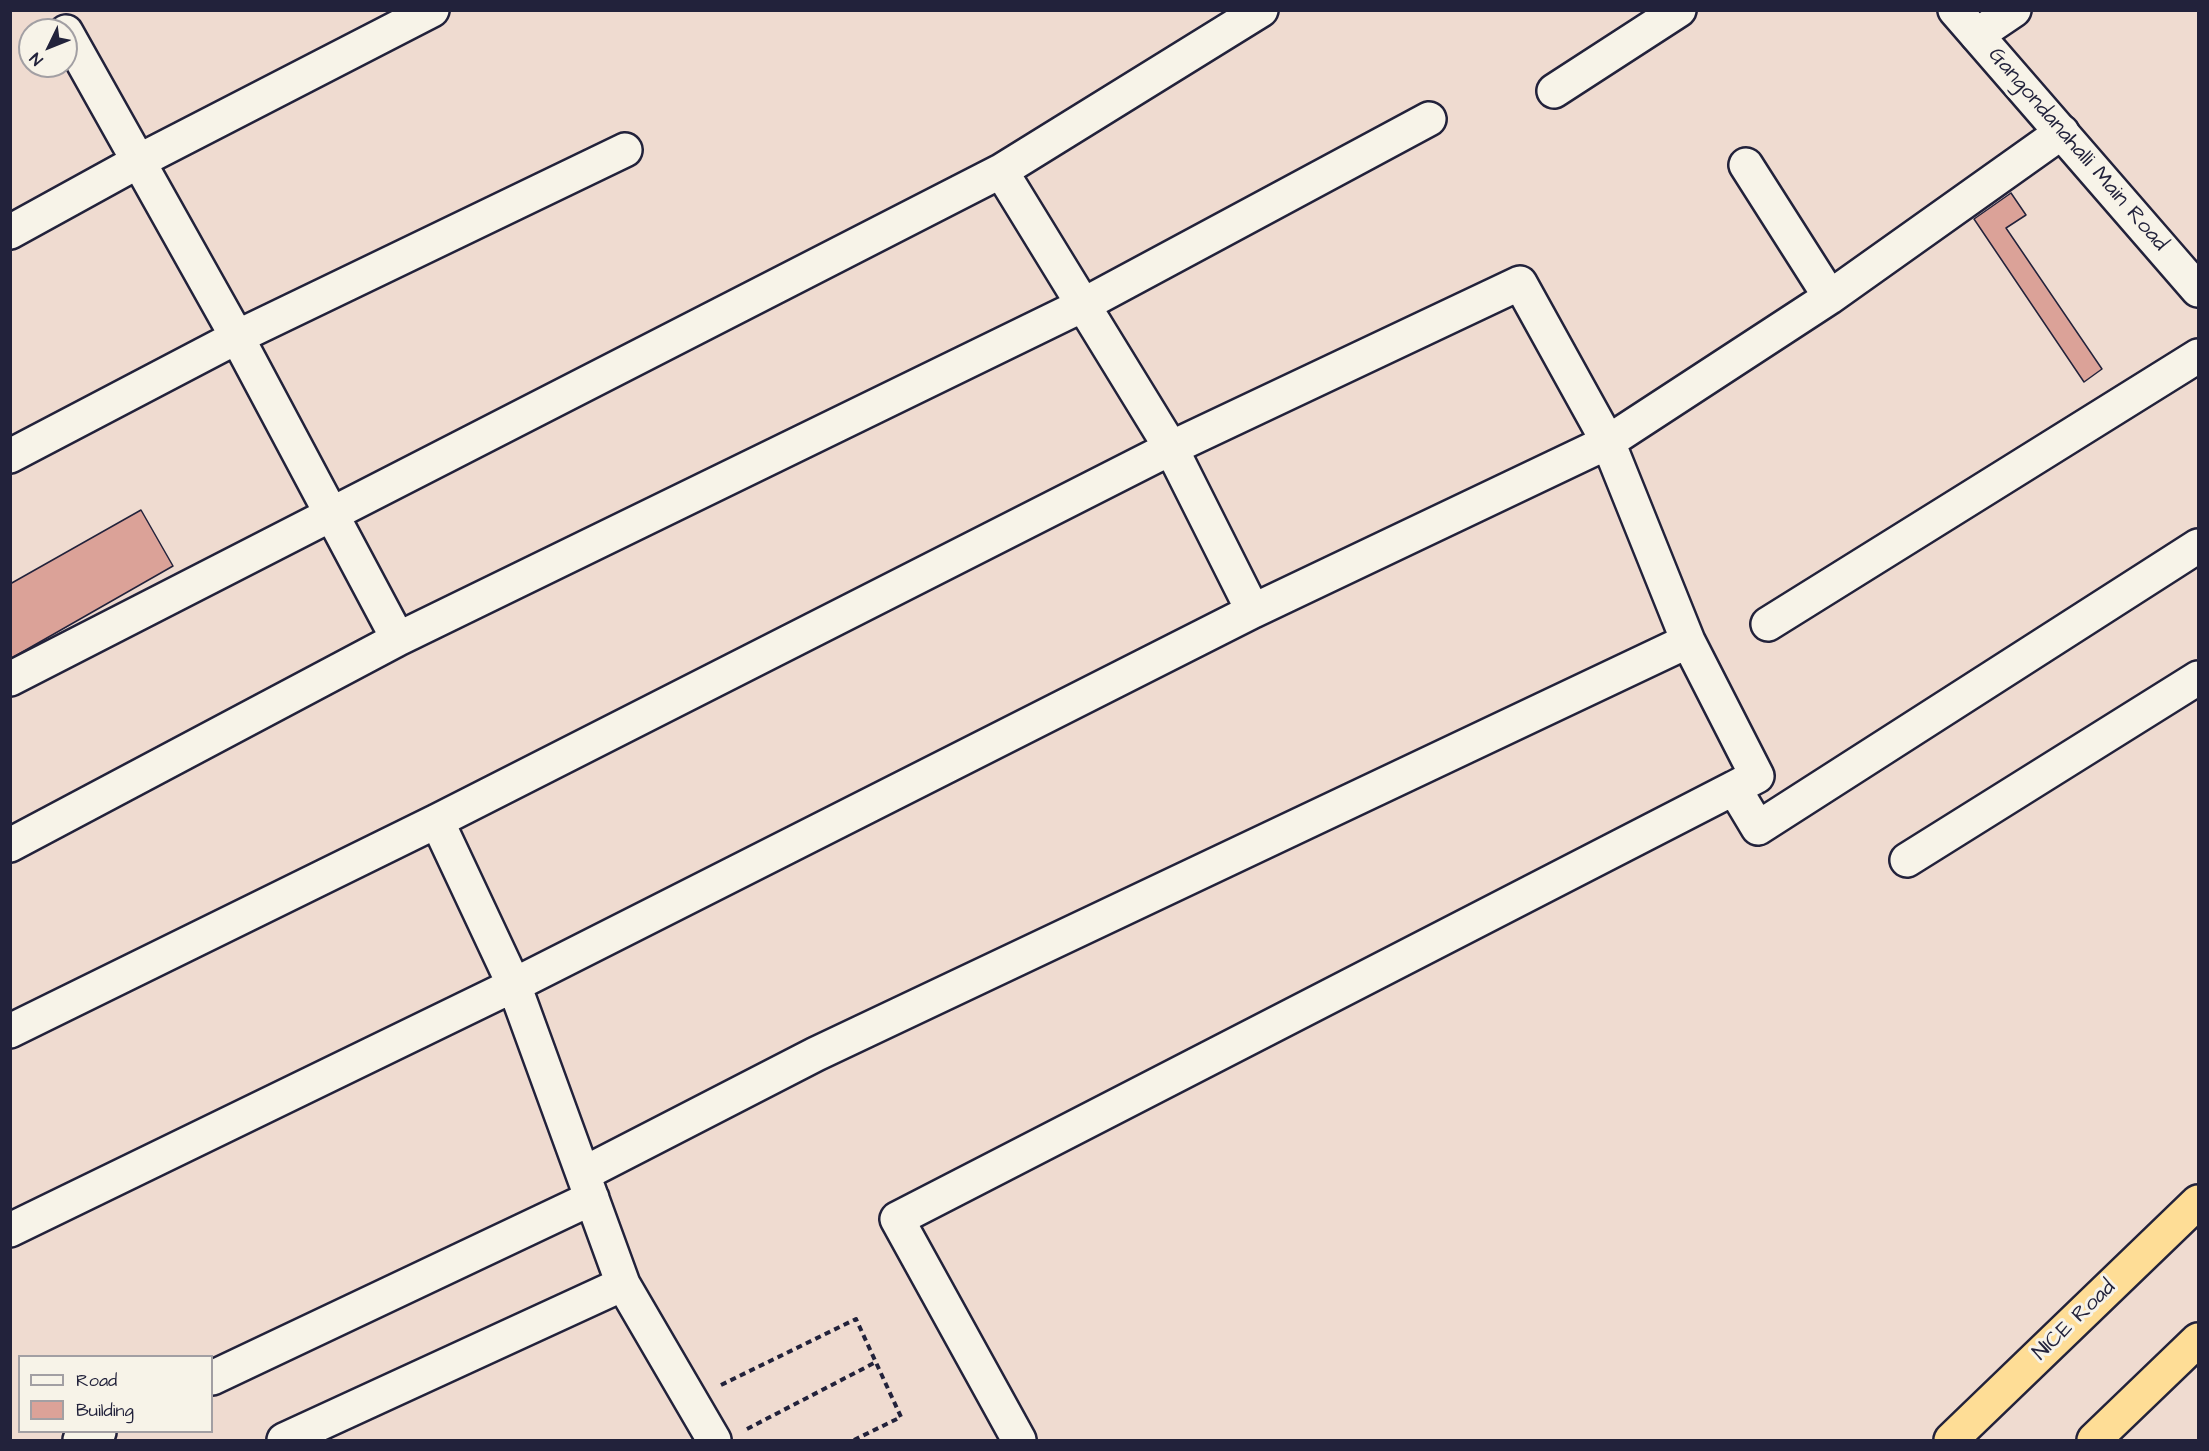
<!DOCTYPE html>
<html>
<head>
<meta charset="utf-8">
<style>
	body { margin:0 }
	#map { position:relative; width:2209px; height:1451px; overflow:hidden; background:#efdbd0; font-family:"Architects Daughter",sans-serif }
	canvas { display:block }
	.frame { position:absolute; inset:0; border:12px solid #22223b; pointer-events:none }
	.legend { position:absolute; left:18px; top:1355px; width:195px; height:78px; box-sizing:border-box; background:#f7f3e8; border:2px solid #a29fa3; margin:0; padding:8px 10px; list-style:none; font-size:18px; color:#22223b }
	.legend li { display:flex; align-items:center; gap:12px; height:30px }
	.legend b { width:30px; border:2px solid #a29fa3 }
	.north { position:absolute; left:18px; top:18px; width:60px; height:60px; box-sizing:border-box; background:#f7f3e8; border:2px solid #a29fa3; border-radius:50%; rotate:227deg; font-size:16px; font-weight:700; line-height:24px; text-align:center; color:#22223b }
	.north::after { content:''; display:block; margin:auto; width:21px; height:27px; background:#22223b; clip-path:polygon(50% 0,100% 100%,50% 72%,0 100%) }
</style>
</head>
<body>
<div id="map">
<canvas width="2209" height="1451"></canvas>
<div class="frame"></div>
<ul class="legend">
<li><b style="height:8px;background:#f7f3e8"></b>Road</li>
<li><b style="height:16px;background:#dba298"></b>Building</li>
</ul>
<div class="north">N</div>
</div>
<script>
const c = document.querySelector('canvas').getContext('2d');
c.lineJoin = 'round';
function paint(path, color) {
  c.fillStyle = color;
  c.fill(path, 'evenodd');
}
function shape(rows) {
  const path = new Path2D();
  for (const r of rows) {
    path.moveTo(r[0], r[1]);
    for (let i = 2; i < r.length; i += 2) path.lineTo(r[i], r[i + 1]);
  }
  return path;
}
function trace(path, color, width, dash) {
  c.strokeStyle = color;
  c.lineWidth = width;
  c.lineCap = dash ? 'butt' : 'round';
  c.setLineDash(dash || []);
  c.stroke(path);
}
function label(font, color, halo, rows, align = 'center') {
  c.font = font + ' "Architects Daughter",sans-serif';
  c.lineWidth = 6;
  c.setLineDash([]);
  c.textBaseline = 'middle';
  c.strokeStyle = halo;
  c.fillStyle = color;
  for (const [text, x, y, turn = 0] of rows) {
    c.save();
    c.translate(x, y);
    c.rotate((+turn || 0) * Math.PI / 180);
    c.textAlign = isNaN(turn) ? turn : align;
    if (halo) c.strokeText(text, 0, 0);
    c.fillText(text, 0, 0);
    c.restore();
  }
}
const building = shape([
	[2011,193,2026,215,2006,228,2102,369,2084,382,1974,219,2011,193],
	[141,510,173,566,10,659,10,584,141,510]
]);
const path = shape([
	[721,1385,856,1319,901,1417,854,1440],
	[747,1429,876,1362]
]);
const street = shape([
	[66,32,237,337,398,639],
	[1977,35,2014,10],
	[1554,91,1679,10],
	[1746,165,1830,297],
	[1001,171,1261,10],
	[10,232,139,161,432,10],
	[10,456,237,337,625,150],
	[1768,624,2198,356],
	[10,679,1001,171,1171,448,1253,611],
	[1734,788,1757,776,1688,641,1608,442,1830,297,2062,132],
	[10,845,398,639,1083,305,1429,119],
	[1907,860,2198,678],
	[10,1031,437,821,1171,448,1520,283,1608,442,1253,611,514,985,623,1284],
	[583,1174,816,1054,1688,641],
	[10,1230,514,985,437,821],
	[212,1378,592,1198],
	[80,1440,99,1432],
	[284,1440,623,1284,714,1440],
	[1019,1440,897,1219,1734,788,1758,828,2198,546]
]);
const secondary = shape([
	[1955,10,2198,290]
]);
const highway = shape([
	[1951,1440,2198,1202],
	[2094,1440,2198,1340]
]);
const streetNames = [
	["Gangondanahalli Main Road",2077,150,49],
	["NICE Road",2075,1321,-44]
];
paint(building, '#dba298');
trace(building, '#22223b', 1.5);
trace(street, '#22223b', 38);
trace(secondary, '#22223b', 38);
trace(highway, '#22223b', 38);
trace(path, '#22223b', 4, [6, 4.5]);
trace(street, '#f7f3e8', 33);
trace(secondary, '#f7f3e8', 33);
trace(highway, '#fedd96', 33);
label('22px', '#22223b', '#f7f3e8', streetNames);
</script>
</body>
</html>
